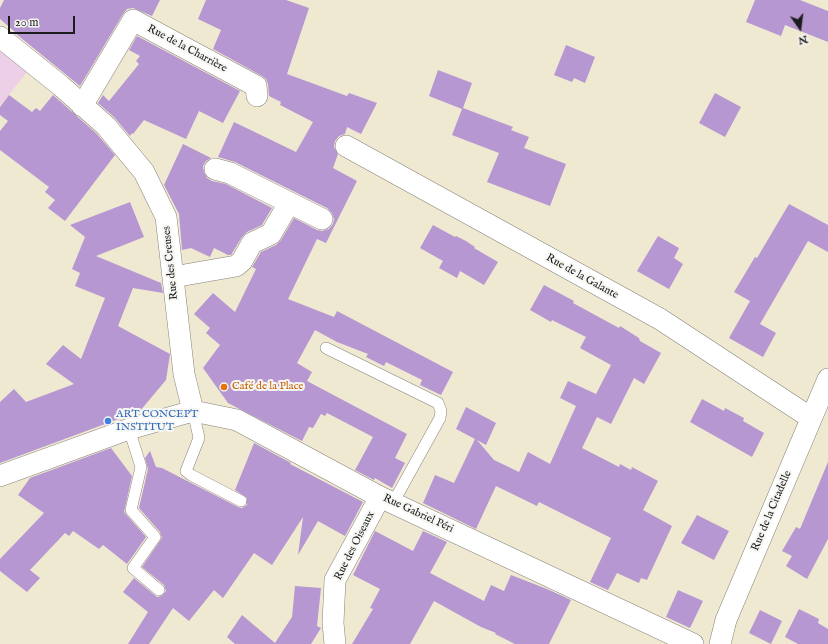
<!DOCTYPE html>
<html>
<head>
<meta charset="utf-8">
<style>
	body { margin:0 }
	#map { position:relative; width:828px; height:644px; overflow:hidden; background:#efe9d2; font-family:"IM FELL English",serif }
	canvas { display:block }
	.north { position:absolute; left:780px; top:8px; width:40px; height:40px; -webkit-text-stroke:3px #f6f6f2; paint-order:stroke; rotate:166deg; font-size:11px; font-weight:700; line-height:16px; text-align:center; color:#1c1c1c }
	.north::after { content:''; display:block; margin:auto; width:14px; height:18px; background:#1c1c1c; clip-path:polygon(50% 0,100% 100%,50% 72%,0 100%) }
	.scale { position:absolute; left:8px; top:16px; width:67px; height:18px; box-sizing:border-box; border:2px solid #1c1c1c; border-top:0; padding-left:5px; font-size:12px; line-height:14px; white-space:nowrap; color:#1c1c1c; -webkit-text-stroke:3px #f6f6f2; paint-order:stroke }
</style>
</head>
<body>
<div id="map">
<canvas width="828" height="644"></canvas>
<div class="north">N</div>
<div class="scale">20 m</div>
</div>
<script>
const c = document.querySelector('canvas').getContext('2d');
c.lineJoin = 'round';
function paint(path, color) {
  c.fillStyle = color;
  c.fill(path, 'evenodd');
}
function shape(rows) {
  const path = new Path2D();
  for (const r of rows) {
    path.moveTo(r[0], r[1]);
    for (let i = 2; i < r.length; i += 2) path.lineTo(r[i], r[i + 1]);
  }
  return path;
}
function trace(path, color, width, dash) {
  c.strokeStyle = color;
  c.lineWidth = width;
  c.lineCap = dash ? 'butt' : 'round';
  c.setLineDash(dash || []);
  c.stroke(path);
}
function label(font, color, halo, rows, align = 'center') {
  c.font = font + ' "IM FELL English",serif';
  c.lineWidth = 4;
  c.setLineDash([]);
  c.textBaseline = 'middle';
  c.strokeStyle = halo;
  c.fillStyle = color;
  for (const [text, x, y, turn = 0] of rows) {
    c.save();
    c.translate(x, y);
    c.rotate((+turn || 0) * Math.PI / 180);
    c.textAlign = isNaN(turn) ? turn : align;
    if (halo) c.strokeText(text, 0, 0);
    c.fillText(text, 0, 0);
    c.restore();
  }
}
const built = shape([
	[0,51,27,72,0,106]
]);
const building = shape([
	[4,0,160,0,152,16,133,8,127,9,123,14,80,86,15,33,15,32,0,19,0,8],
	[206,0,286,0,309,8,287,74,347,96,349,93,377,103,361,134,347,127,345,134,339,136,335,141,334,147,338,154,333,168,357,181,326,243,317,239,288,299,334,317,337,311,453,372,441,395,420,385,422,380,386,362,384,366,366,357,368,354,337,342,315,330,297,363,312,372,307,381,407,434,395,458,405,463,392,488,375,478,374,480,355,470,373,437,327,413,325,416,321,414,313,428,309,427,302,441,228,403,203,368,220,345,206,333,210,328,194,314,213,293,235,312,256,269,252,267,261,252,276,245,281,240,294,218,317,230,322,231,329,229,333,224,334,219,332,213,327,208,235,162,218,157,234,122,296,152,313,122,280,105,281,102,269,96,268,84,266,79,262,76,213,49,221,30,198,19],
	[755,0,800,0,828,11,828,42,785,25,781,36,746,22],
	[137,36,240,91,223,123,199,111,186,139,144,120,133,134,132,133,130,136,114,117,98,103,103,95,109,101,139,64,136,61,140,56,129,50],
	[566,45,595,57,585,83,574,78,572,82,554,75],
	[438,70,472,83,463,108,513,127,511,130,529,137,524,148,566,164,550,206,487,182,499,153,452,135,462,109,429,96],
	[715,93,741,107,725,137,699,123],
	[9,95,32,112,36,108,40,111,53,95,97,134,115,155,65,221,48,208,55,200,45,192,49,187,0,150,0,131,8,121,0,115,0,107],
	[183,144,211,158,206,161,203,166,204,172,207,178,212,181,226,184,272,208,262,225,247,232,242,237,231,255,228,255,214,248,210,257,191,248,182,250,179,214,164,185],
	[130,202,144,237,96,256,161,283,163,293,133,288,118,326,170,354,166,380,140,411,0,463,0,402,14,389,26,402,74,384,46,364,63,345,81,359,105,298,75,286,80,273,72,269,85,237,70,225],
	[789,204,828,225,828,252,808,241,760,324,776,333,763,357,729,338,750,301,734,292,755,257,757,258],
	[433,225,455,237,456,236,466,241,475,247,474,248,498,262,484,285,460,271,457,278,439,268,443,261,420,248],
	[658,236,679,248,674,258,683,264,669,289,637,271],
	[544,285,574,301,573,303,619,328,620,326,639,338,640,341,661,353,644,384,634,378,611,424,597,417,582,448,619,467,620,464,631,470,632,467,658,481,643,510,672,526,647,580,641,578,639,583,617,573,608,590,590,582,611,538,539,502,537,506,496,486,476,529,423,503,435,475,454,483,475,439,456,429,466,407,496,423,486,445,477,440,494,460,519,472,528,452,550,464,576,406,560,398,568,381,596,394,611,365,580,348,586,337,552,320,551,322,530,310],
	[702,399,724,411,725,408,744,418,743,421,764,433,752,457,690,422],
	[254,443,291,463,290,464,363,502,345,536,318,521,298,555,303,517,272,565,254,553,223,598,214,590,189,621,173,608,149,644,128,644,148,612,123,592,134,578,157,597,162,596,166,591,164,585,142,567,162,538,160,532,139,508,148,469,145,458,150,451,156,467,162,468,238,507,242,508,247,505,247,498,235,490],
	[111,448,132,476,124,512,146,537,127,564,103,545,99,549,73,531,69,536,65,533,30,570,40,578,27,592,0,571,0,559,44,513,18,495,30,478],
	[828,462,828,539,807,579,786,566,792,556,782,551,796,527,800,529],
	[697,515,729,531,714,560,681,543],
	[375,531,413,551,423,531,447,542,430,573,484,601,491,585,504,591,511,575,547,589,571,600,549,644,515,644,495,634,496,633,481,627,434,601,410,644,352,644,373,609,370,608,380,589,353,575],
	[295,586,321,588,317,626,321,628,311,644,235,644,227,637,242,615,275,643,292,617],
	[678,590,703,601,690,628,666,617],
	[799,609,819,619,818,623,828,629,828,644,798,644,785,637],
	[760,610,782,621,771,644,749,633]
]);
const lane = shape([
	[326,348,438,403,441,411,440,418,393,503],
	[193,411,199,438,186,471,191,475,241,501],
	[129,429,141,467,131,510,155,537,133,568,159,590]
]);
const street = shape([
	[0,37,61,86,106,126,144,172,166,217,184,374,193,411],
	[82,106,133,20,256,86,257,96],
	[346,146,660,319,811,418],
	[215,169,230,173,322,219],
	[173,277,236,266,242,261,252,243,271,234,289,203],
	[0,476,129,429,193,411,237,420,380,497,693,644],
	[335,644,333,623,335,580,380,497],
	[720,644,726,620,828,379]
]);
const markers = [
	[224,387,4,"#e8710a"],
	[108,421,4,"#3f7fe0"]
];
const streetNames = [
	["Rue de la Charrière",187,49,28],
	["Rue des Creuses",171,263,-96],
	["Rue de la Galante",582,277,29],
	["Rue de la Citadelle",772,511,-67],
	["Rue Gabriel Péri",418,514,25],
	["Rue des Oiseaux",355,546,-63]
];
const foodNames = [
	["Café de la Place",232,387]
];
const shopNames = [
	["ART CONCEPT",116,415],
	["INSTITUT",116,428]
];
paint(built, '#edd0e8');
paint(building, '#b697d1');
trace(lane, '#868277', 12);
trace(street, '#868277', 22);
trace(lane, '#fff', 11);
trace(street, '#fff', 21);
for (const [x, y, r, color] of markers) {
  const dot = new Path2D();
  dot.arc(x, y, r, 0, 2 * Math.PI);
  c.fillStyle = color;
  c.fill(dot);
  trace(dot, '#f6f6f2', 1.5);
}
label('11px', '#1c1c1c', '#f6f6f2', streetNames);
label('11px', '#c56008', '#f6f6f2', foodNames, 'left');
label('11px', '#366cbe', '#f6f6f2', shopNames, 'left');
</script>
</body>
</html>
